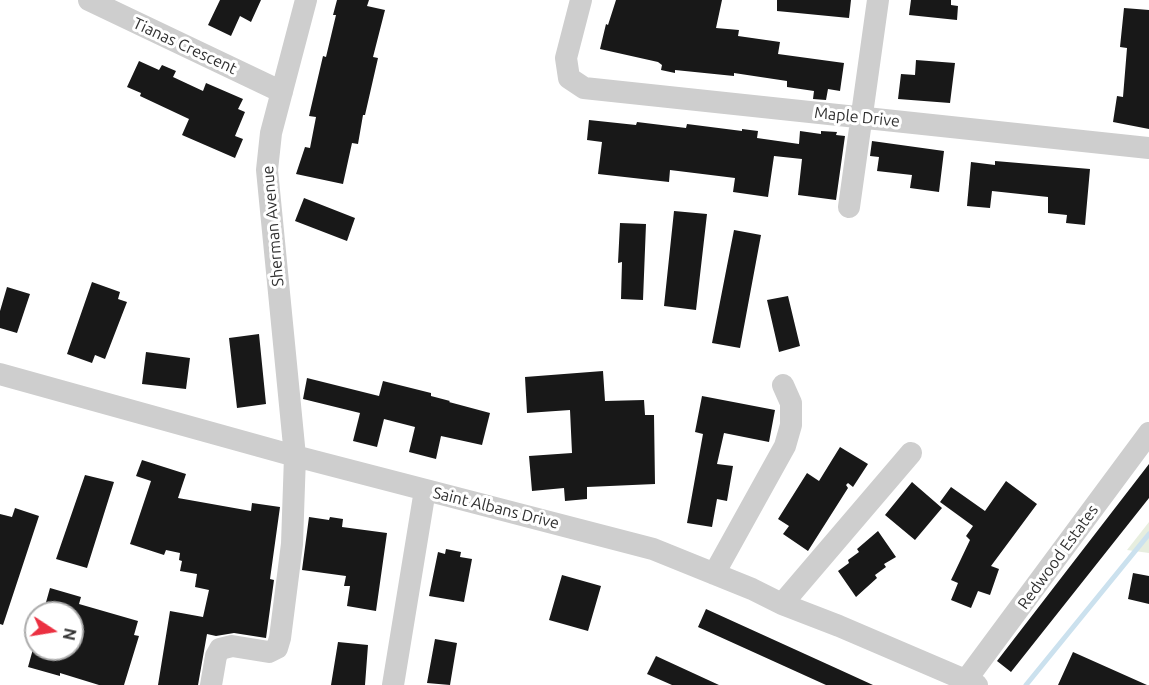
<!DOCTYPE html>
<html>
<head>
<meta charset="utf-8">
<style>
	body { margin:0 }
	#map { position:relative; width:1149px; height:685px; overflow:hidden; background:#fff; font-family:Ubuntu,sans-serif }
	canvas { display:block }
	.north { position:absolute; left:24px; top:601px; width:60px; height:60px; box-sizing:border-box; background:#fff; border:2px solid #adadad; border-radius:50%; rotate:102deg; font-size:16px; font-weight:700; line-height:24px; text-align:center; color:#313131 }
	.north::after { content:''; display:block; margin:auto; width:21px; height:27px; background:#eb3041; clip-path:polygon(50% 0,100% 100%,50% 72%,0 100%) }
</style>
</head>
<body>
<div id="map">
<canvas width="1149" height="685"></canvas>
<div class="north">N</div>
</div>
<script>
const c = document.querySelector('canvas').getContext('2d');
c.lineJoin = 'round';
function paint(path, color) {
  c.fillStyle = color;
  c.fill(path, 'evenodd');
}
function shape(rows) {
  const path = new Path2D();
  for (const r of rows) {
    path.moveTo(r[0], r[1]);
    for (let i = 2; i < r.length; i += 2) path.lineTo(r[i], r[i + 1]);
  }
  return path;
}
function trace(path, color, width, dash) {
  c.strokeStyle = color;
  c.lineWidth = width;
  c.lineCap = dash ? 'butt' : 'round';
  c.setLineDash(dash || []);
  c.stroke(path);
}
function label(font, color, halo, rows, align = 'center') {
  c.font = font + ' Ubuntu,sans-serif';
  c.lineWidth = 6;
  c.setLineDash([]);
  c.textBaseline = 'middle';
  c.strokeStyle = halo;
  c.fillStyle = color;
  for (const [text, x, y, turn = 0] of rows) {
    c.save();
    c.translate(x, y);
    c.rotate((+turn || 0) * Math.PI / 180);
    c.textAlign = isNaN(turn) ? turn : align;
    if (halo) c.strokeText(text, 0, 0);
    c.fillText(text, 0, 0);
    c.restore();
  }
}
const green = shape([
	[1149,522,1149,553,1127,550]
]);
const stream = shape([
	[1026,685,1149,534]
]);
const building = shape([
	[220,0,261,0,251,22,240,16,231,36,208,25],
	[337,0,369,0,367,6,385,10,373,57,378,58,365,115,363,115,358,144,352,143,343,184,296,174,305,147,310,148,316,117,309,116,323,56,326,57,336,15,333,15],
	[616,0,722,0,716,28,739,30,738,36,780,42,778,54,844,63,840,91,828,89,826,100,813,99,814,91,787,87,787,81,734,73,734,76,675,70,675,73,661,70,662,65,658,62,600,49,606,24,608,25],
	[777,0,851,0,849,18,777,11],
	[911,0,951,0,951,5,958,6,957,20,909,15],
	[1124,8,1149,10,1149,129,1113,122,1117,96,1123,97,1127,48,1120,47],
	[916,60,955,63,950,103,898,99,901,74,915,75],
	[139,61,159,70,162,65,176,71,173,77,203,91,206,83,243,99,238,109,245,112,235,136,243,139,235,158,182,135,189,119,140,96,141,93,127,87],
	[589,120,636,125,637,122,686,128,687,124,742,131,742,129,758,131,757,138,799,144,800,131,821,134,821,131,837,132,836,135,845,136,836,200,798,195,802,159,774,156,768,197,733,192,735,178,670,170,669,182,598,174,602,142,587,140],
	[872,141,944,151,939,192,910,188,912,175,877,171,879,157,870,156],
	[995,161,1090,169,1085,225,1066,223,1067,215,1048,213,1048,197,992,191,990,208,967,206,971,162,995,165],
	[304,198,355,218,347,241,295,221],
	[674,211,707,214,696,310,664,306],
	[620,223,646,224,643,300,621,299,622,262,618,263],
	[734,230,761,235,740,348,712,343],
	[92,282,120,292,118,299,127,302,105,359,95,355,92,363,67,354],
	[7,287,30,294,17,333,0,328,0,311],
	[788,296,800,346,779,352,767,300],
	[259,334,266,404,237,408,229,338],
	[146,352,190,358,186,389,142,384],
	[603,371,605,401,644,400,645,415,654,415,655,484,587,487,587,499,565,501,564,488,532,491,529,456,572,453,570,410,527,413,525,377],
	[307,378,379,396,383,381,431,393,431,396,450,401,449,402,490,413,482,445,441,436,436,459,409,452,415,427,384,419,377,447,353,441,360,413,303,399],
	[702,396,775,410,769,442,724,433,717,464,733,466,727,501,717,499,712,527,687,523,703,434,695,432],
	[840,447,868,464,853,487,848,483,846,485,848,488,808,551,783,534,789,526,778,519,807,473,819,481],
	[142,460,186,474,178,498,251,511,252,503,280,507,270,579,274,580,266,638,234,633,216,636,207,634,198,685,158,685,170,611,203,617,209,590,195,587,197,574,180,571,182,561,179,560,180,553,166,550,164,555,130,544,151,481,136,476],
	[1149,464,1149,498,1011,672,997,661],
	[85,475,114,482,87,568,56,559],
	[1006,481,1037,504,991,566,999,569,990,595,978,591,971,608,951,600,958,583,951,580,970,540,966,536,973,526,940,502,951,487,985,511],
	[912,482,942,508,915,540,885,515],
	[15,508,39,516,3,625,0,624,0,514,12,517],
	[309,517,329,520,330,517,343,519,342,527,387,533,376,611,347,606,350,586,344,586,346,576,302,570],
	[878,531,896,557,884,564,886,567,875,575,877,578,856,597,838,571,849,563,848,560,859,552,857,549],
	[446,549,461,552,460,557,472,559,464,602,429,596,438,552,445,554],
	[1133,573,1149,576,1149,604,1128,599],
	[562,575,601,586,588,631,549,620],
	[50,588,81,597,79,604,138,621,134,635,139,636,124,685,99,685,60,673,60,676,28,667,33,649,72,649,72,613,43,613],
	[706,609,838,669,873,685,826,685,698,627],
	[435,639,457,643,450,685,427,683],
	[338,642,368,645,365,685,331,685],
	[1073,652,1147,685,1058,685],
	[656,656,719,685,672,685,647,674]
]);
const minor = shape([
	[89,0,282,92],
	[581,0,566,58,569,78,584,88,1149,148],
	[849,207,878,0],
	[0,374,295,456,653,549,752,589,782,604,839,626,977,685],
	[714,574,785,446,791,425,791,403,783,385],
	[782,604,911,453],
	[966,680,1149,433],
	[211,685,216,656,220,649,232,646,269,652,277,648,280,638,292,544,295,456,267,170,271,133,306,0],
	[393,685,425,490]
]);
const streetNames = [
	["Tianas Crescent",185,46,25],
	["Maple Drive",857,117,6],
	["Sherman Avenue",273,226,-95],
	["Saint Albans Drive",496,508,14],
	["Redwood Estates",1058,557,-54]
];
paint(green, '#e7eedf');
trace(stream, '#cbe1ee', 5);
paint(building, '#181818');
trace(minor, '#cecece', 22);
label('16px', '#313131', '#fff', streetNames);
</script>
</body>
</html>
